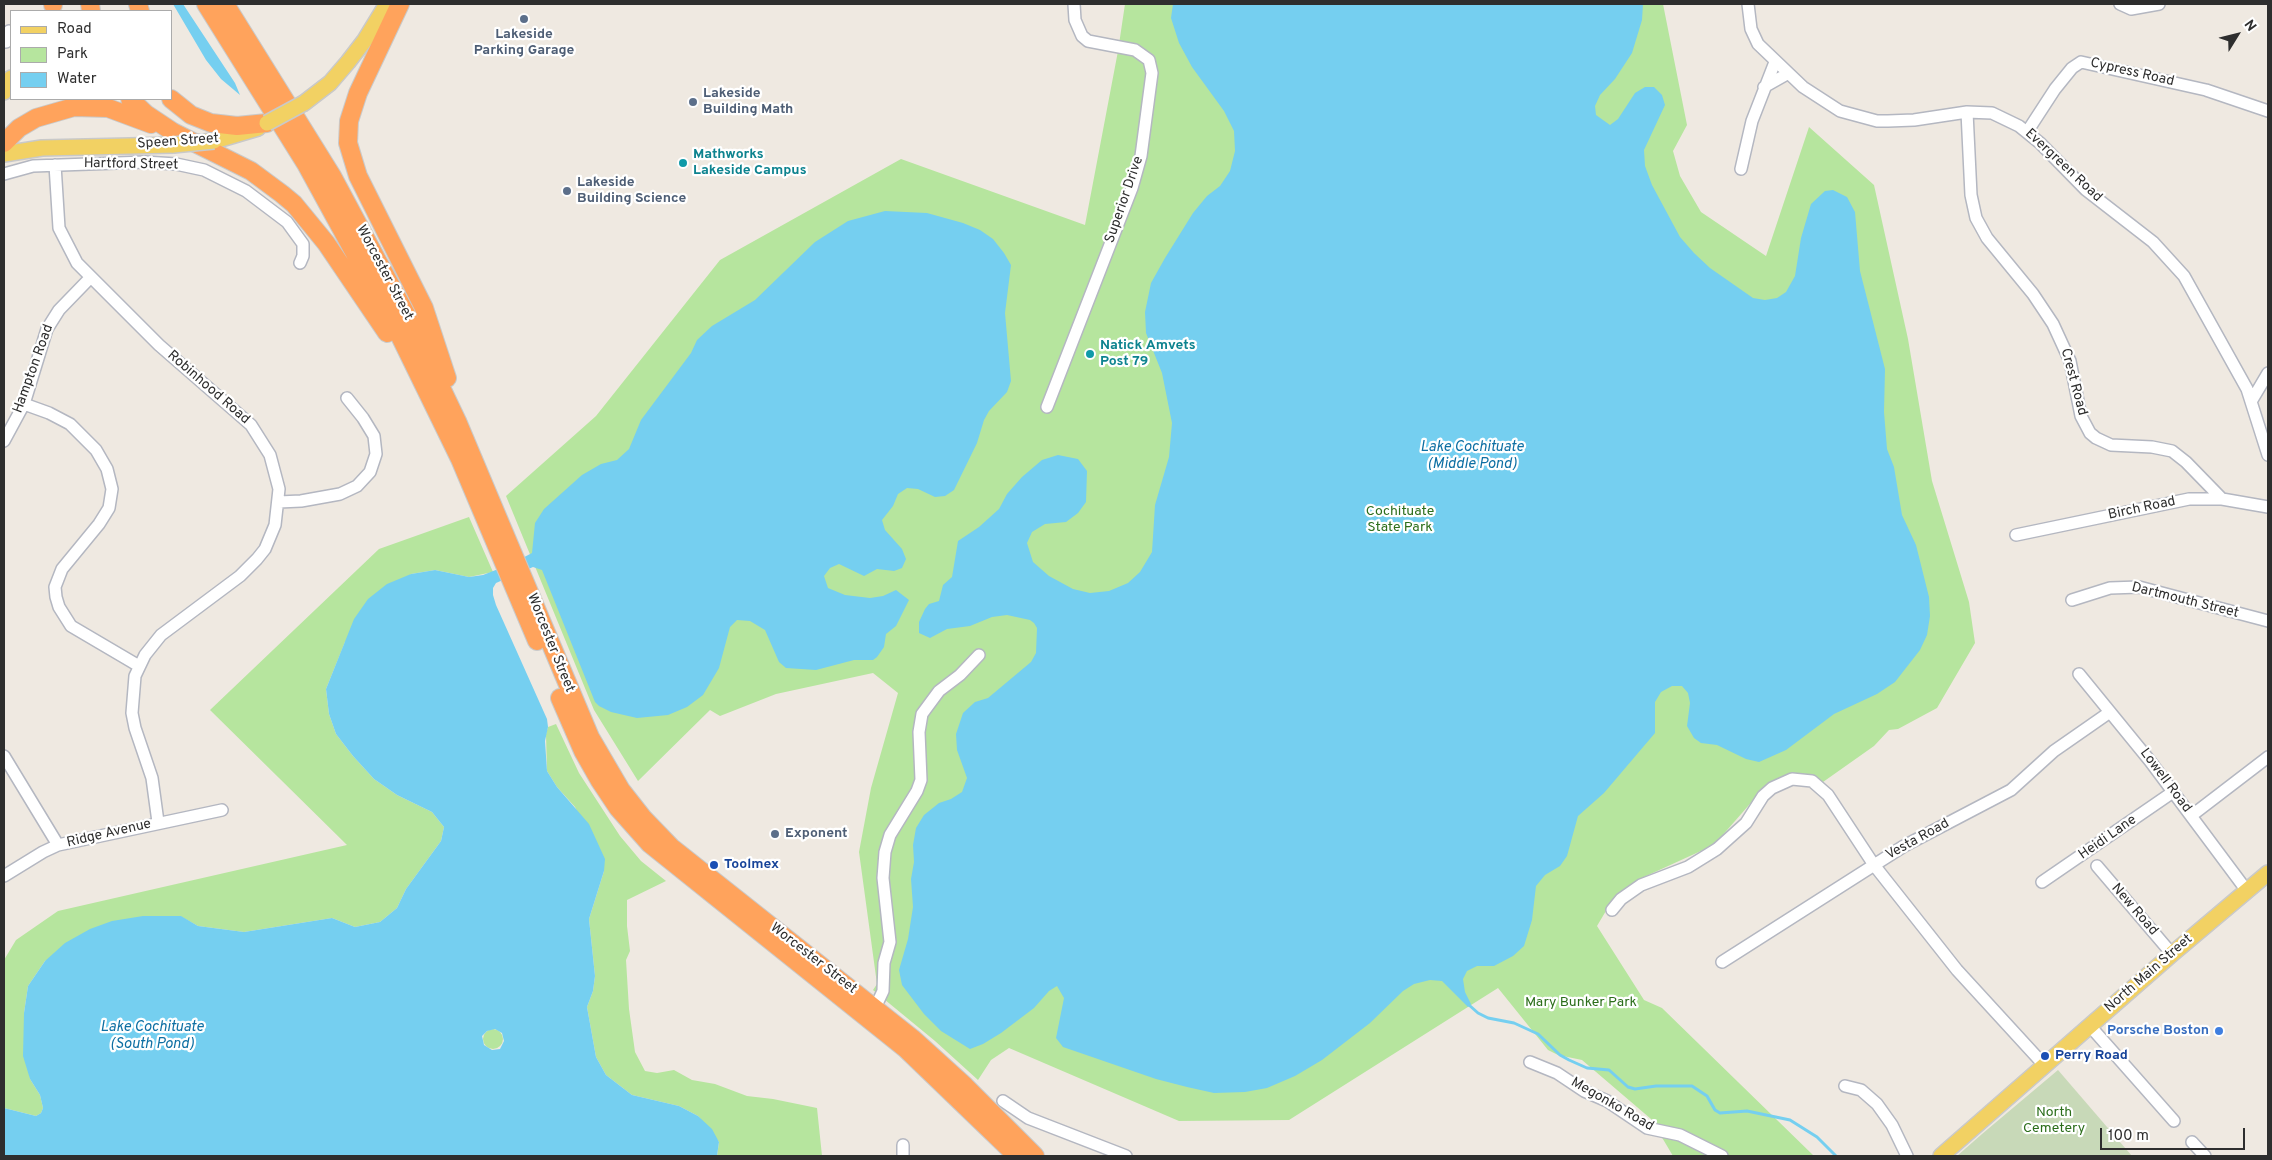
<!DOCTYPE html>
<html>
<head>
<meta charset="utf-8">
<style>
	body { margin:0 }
	#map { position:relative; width:2272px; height:1160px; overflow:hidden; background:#efe9e1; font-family:Overpass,sans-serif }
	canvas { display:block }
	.frame { position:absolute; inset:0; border:5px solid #2e2e2e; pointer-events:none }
	.legend { position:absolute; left:10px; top:10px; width:162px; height:90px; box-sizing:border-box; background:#fff; border:1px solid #ababab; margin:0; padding:6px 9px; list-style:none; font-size:15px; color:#2e2e2e }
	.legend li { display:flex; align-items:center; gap:10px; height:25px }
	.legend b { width:25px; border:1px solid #ababab }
	.north { position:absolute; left:2212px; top:10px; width:50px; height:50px; -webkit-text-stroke:4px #fff; paint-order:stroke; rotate:54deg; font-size:14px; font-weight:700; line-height:20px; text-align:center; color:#2e2e2e }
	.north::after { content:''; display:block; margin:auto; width:18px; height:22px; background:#2e2e2e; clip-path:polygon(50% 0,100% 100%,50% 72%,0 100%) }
	.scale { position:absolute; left:2100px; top:1128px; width:145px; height:22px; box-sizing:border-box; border:2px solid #2e2e2e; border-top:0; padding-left:6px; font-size:15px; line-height:18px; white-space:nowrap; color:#2e2e2e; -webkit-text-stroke:4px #fff; paint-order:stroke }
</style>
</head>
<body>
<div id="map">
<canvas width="2272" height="1160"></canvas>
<div class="frame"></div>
<ul class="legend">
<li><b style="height:6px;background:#f2d163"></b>Road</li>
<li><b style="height:14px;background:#b6e59e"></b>Park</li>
<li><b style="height:14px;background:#75cff0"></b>Water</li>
</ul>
<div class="north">N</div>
<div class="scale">100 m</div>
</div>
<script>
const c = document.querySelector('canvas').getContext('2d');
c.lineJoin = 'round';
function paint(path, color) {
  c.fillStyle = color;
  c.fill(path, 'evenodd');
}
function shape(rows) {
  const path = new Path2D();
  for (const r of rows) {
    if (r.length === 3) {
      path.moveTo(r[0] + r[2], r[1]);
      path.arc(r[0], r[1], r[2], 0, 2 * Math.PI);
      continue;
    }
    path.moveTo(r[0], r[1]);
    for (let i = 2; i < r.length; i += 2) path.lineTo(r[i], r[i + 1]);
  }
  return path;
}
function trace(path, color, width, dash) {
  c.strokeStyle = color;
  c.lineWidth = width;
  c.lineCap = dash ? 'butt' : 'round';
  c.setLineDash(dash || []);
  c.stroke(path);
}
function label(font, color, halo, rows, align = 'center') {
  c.font = font + ' Overpass,sans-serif';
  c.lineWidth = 4.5;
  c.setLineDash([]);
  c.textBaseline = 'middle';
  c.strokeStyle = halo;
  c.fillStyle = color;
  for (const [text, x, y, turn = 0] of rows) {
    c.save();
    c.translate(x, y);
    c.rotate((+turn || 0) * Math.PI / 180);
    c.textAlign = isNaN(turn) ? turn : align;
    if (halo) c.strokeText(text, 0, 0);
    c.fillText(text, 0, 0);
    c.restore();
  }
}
const green = shape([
	[1125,4,1663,4,1687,125,1673,151,1680,176,1701,212,1766,256,1809,127,1874,185,1908,339,1932,481,1969,602,1975,643,1937,708,1898,729,1889,730,1874,746,1823,782,1815,778,1763,789,1714,845,1644,877,1624,889,1613,899,1597,926,1644,1000,1662,1008,1814,1156,1673,1156,1651,1119,1582,1060,1558,1055,1548,1050,1498,988,1289,1120,1179,1121,1009,1048,991,1060,978,1080,935,1041,873,990,877,984,859,852,871,788,898,693,873,673,776,694,720,716,710,710,638,781,594,710,506,496,596,416,720,260,901,159,1085,225,1118,51],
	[469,517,493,572,469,577,435,570,411,574,345,642,326,689,329,714,336,734,353,756,374,779,397,795,432,812,444,827,441,841,406,889,397,908,380,922,355,927,332,918,244,932,198,926,180,916,45,961,28,986,24,1013,30,1079,40,1095,43,1108,41,1113,36,1116,4,1108,4,960,16,940,58,911,347,845,210,710,379,549],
	[556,724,579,773,620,836,641,861,666,881,627,900,627,926,630,951,626,960,629,1009,635,1052,645,1071,657,1073,674,1070,692,1080,715,1084,747,1096,773,1099,817,1108,822,1156,717,1156,719,1142,698,1116,679,1106,632,1095,606,1075,596,1057,587,1007,593,991,595,976,589,919,604,871,575,807,557,787,547,771,546,734,548,727],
	[493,1039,10]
]);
const cemetery = shape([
	[2058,1070,2132,1156,1957,1156,1982,1134]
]);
const water = shape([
	[173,4,183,4,235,83,240,95,221,79,206,60],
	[1173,4,1643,4,1642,20,1632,53,1615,79,1600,95,1595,106,1596,115,1610,125,1618,119,1635,93,1645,87,1654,87,1662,95,1665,105,1644,150,1645,166,1652,185,1680,237,1694,253,1710,268,1753,298,1765,300,1777,298,1786,292,1795,276,1801,238,1811,204,1825,191,1833,190,1847,197,1855,212,1860,271,1885,369,1884,412,1887,449,1894,467,1902,515,1916,545,1929,597,1930,616,1927,635,1920,650,1895,682,1877,694,1834,714,1786,750,1759,762,1746,759,1717,745,1701,743,1694,738,1687,726,1690,703,1688,693,1682,686,1672,686,1661,692,1655,702,1655,733,1604,793,1578,816,1567,856,1560,866,1545,875,1536,886,1532,920,1524,946,1513,956,1494,966,1477,966,1467,971,1463,979,1465,992,1471,1004,1468,1007,1442,981,1430,980,1414,984,1403,991,1370,1023,1322,1060,1295,1076,1267,1088,1245,1092,1214,1093,1187,1087,1156,1079,1063,1047,1056,1038,1064,998,1057,986,1049,991,1034,1008,1001,1033,983,1044,970,1049,941,1031,924,1014,902,985,899,970,908,939,913,907,911,879,914,862,913,845,916,828,924,815,939,803,951,799,962,792,967,778,957,750,956,734,963,713,975,702,988,698,1031,662,1036,653,1037,628,1034,623,1030,620,1007,615,992,617,970,626,947,629,930,638,919,633,919,622,925,609,929,604,939,601,943,585,952,577,958,541,979,527,999,509,1007,494,1022,477,1042,460,1058,455,1078,459,1087,471,1086,502,1078,513,1066,522,1045,524,1032,532,1027,543,1033,562,1049,576,1073,589,1090,593,1109,591,1128,583,1140,572,1152,552,1155,505,1169,457,1172,423,1162,373,1146,333,1145,312,1151,283,1165,258,1193,213,1207,196,1220,186,1230,171,1235,151,1234,131,1224,111,1192,67,1179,43,1171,18],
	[885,211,927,213,963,223,980,230,993,239,1004,253,1011,265,1005,313,1011,381,1007,392,989,411,984,420,977,443,954,490,945,496,935,497,918,489,907,488,898,494,893,506,882,520,885,530,902,549,906,559,902,568,894,571,877,569,864,576,839,564,830,568,824,576,828,588,845,595,870,598,883,596,896,590,909,600,896,626,886,634,884,647,877,657,873,660,854,660,816,670,786,668,779,662,765,630,750,621,737,620,730,627,719,668,703,695,687,707,668,715,637,718,611,712,599,706,595,702,542,570,533,567,496,583,493,588,493,595,496,605,547,719,548,727,545,741,547,771,557,787,589,824,605,859,604,871,589,919,595,976,593,991,587,1007,596,1057,606,1075,632,1095,679,1106,698,1116,712,1129,719,1142,717,1156,4,1156,4,1108,36,1116,41,1113,43,1108,40,1095,30,1079,23,1056,24,1013,28,986,45,961,65,943,90,929,112,921,143,916,181,916,198,926,244,932,332,918,355,927,380,922,397,908,406,889,441,841,444,827,432,812,397,795,374,779,353,756,336,734,329,714,326,689,354,619,368,599,387,584,411,574,435,570,469,577,483,575,511,564,532,553,535,523,544,509,582,475,601,464,617,460,629,449,641,420,691,353,697,340,712,326,755,300,815,242,848,221],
	[495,1029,502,1033,504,1041,500,1049,492,1050,484,1045,482,1036,487,1031]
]);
const stream = shape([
	[1469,1005,1478,1013,1488,1018,1514,1023,1538,1034,1560,1055,1569,1060,1587,1068,1609,1070,1628,1087,1635,1089,1656,1086,1692,1086,1707,1096,1715,1110,1720,1113,1747,1111,1790,1120,1817,1137,1836,1156]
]);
const minor = shape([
	[1748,4,1751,29,1758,44,1803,87,1840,111,1877,121,1888,121,1914,120,1967,112,1992,113,2019,126,2040,143,2086,190,2153,242,2184,276,2247,389,2268,455],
	[2120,4,2131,9,2159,4],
	[4,42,6,42,9,31],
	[1764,87,1787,74],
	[1967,112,1971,195,1976,218,1987,238,2033,294,2053,324,2070,361,2081,416,2090,433,2096,438,2111,445,2152,447,2172,451,2186,462,2222,499],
	[2027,132,2055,89,2072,68,2081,62,2206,90,2268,111],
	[55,165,59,228,77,263,159,345,251,425,270,455,279,489,275,525,265,549,257,559,240,576,161,635,145,655,135,676,132,713,135,728,152,778,158,822],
	[1741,169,1752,121,1775,62],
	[4,174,33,166,145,162,176,164,204,170,246,191,287,222,303,244,303,256,300,263],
	[2252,400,2268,373],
	[24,404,49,413,70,424,96,450,107,469,112,489,109,508,99,524,62,569,55,587,56,597,59,607,71,626,139,666],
	[1047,407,1132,188,1141,156,1152,73,1149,60,1135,50,1088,41,1082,36,1075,20,1074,4],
	[4,441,24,404,47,329,59,310,90,278],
	[279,502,301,501,340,494,357,486,370,472,376,454,374,436,363,418,347,398],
	[2016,535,2189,499,2222,499,2268,507],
	[2072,600,2110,588,2139,587,2268,621],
	[2079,674,2150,761,2247,891],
	[4,756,58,845],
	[2191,816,2268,757],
	[2097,866,2172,954],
	[4,876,43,852,58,845,222,810],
	[2042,882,2173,792],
	[1612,910,1621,899,1641,885,1688,867,1717,849,1746,823,1763,796,1772,788,1792,779,1812,781,1828,795,1874,865,1957,970,2045,1066],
	[1722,962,1904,846,2011,790,2054,751,2110,712],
	[875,1008,883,991,884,963,890,942,883,878,885,852,890,835,917,791,921,780,919,732,922,714,939,691,960,675,979,655],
	[2090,1026,2174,1121],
	[1530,1062,1557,1073,1584,1091,1607,1101,1647,1128,1680,1135,1722,1156],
	[1845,1086,1861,1090,1877,1104,1892,1125,1907,1156],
	[1003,1101,1028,1118,1126,1156],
	[2192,1142,2205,1156],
	[903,1156,903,1145]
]);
const major = shape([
	[4,92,11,78],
	[304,103,330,83,348,62,365,40,387,4],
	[214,141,258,128],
	[4,154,42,148,173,145],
	[1941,1156,2172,954,2268,873]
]);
const highway = shape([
	[90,4,91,11],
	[138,4,140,11],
	[206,4,306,164,400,336,460,459,537,641],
	[225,4,332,176,406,314,457,421,590,737,621,790,643,818,671,847,912,1038,965,1086,1035,1156],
	[400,4,358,93,349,121,348,143,358,176,424,308,447,378],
	[53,5,53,4],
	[130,99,146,114,173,132,251,171,282,194,294,204,326,243,387,333],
	[171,99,191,115,211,123,237,126,267,123],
	[4,143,19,128,36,118,74,107,108,108,151,124],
	[560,698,583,751,600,781,618,808,650,844,906,1049,1017,1156]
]);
const majorBridge = shape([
	[267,123,304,103],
	[173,145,214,141]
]);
const markers = [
	[524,19,5,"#5c6f8a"],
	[693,102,5,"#5c6f8a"],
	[683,163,5,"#0f9aa8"],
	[567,191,5,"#5c6f8a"],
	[1090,354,5,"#0f9aa8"],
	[775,834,5,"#5c6f8a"],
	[714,865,5,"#1a4fb4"],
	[2219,1031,5,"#3f7fe0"],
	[2045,1056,5,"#1a4fb4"]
];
const serviceNames = [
	["Lakeside",524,35,"center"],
	["Parking Garage",524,51,"center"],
	["Lakeside",703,94],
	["Building Math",703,110],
	["Lakeside",577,183],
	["Building Science",577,199],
	["Exponent",785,834]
];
const streetNames = [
	["Cypress Road",2132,73,13],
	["Speen Street",178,142,-4],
	["Hartford Street",131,165,1],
	["Evergreen Road",2063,166,43],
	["Superior Drive",1125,200,-71],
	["Worcester Street",384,273,62],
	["Hampton Road",34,369,-70],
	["Crest Road",2073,382,75],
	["Robinhood Road",208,388,41],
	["Birch Road",2142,509,-12],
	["Dartmouth Street",2185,601,14],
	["Worcester Street",550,643,68],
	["Lowell Road",2165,781,53],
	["Ridge Avenue",109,834,-13],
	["Heidi Lane",2108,838,-35],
	["Vesta Road",1918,840,-29],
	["New Road",2134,910,49],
	["Worcester Street",813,959,38],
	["North Main Street",2149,974,-41],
	["Megonko Road",1612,1105,30]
];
const cultureNames = [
	["Mathworks",693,155],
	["Lakeside Campus",693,171],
	["Natick Amvets",1100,346],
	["Post 79",1100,362]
];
const parkNames = [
	["Cochituate",1400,512],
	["State Park",1400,528],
	["Mary Bunker Park",1581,1003],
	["North",2054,1113],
	["Cemetery",2054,1129]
];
const transitNames = [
	["Toolmex",724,865],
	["Perry Road",2055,1056]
];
const shopNames = [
	["Porsche Boston",2209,1031]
];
const waterNames = [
	["Lake Cochituate",1472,448],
	["(Middle Pond)",1472,465],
	["Lake Cochituate",152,1028],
	["(South Pond)",152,1045]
];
paint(green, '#b6e59e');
paint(cemetery, '#c8d9b8');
paint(water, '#75cff0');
trace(stream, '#75cff0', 3);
trace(minor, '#b4b7c1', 14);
trace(major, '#c9c9c9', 18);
trace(highway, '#c9c9c9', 20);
trace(minor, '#fff', 11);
trace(major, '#f2d163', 15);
trace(highway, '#ffa35c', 18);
trace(majorBridge, '#c9c9c9', 18, []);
trace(majorBridge, '#f2d163', 15);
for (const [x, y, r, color] of markers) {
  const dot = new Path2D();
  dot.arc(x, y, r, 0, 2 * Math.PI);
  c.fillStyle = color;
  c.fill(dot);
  trace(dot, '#fff', 2);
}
label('bold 14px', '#4e5e75', '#fff', serviceNames, 'left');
label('14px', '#2e2e2e', '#fff', streetNames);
label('bold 14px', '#0d838f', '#fff', cultureNames, 'left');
label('14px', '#2c6e1b', '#fff', parkNames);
label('bold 14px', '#164399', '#fff', transitNames, 'left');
label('bold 14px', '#366cbe', '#fff', shopNames, 'right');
label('italic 15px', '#0d6fa3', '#fff', waterNames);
</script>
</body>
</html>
